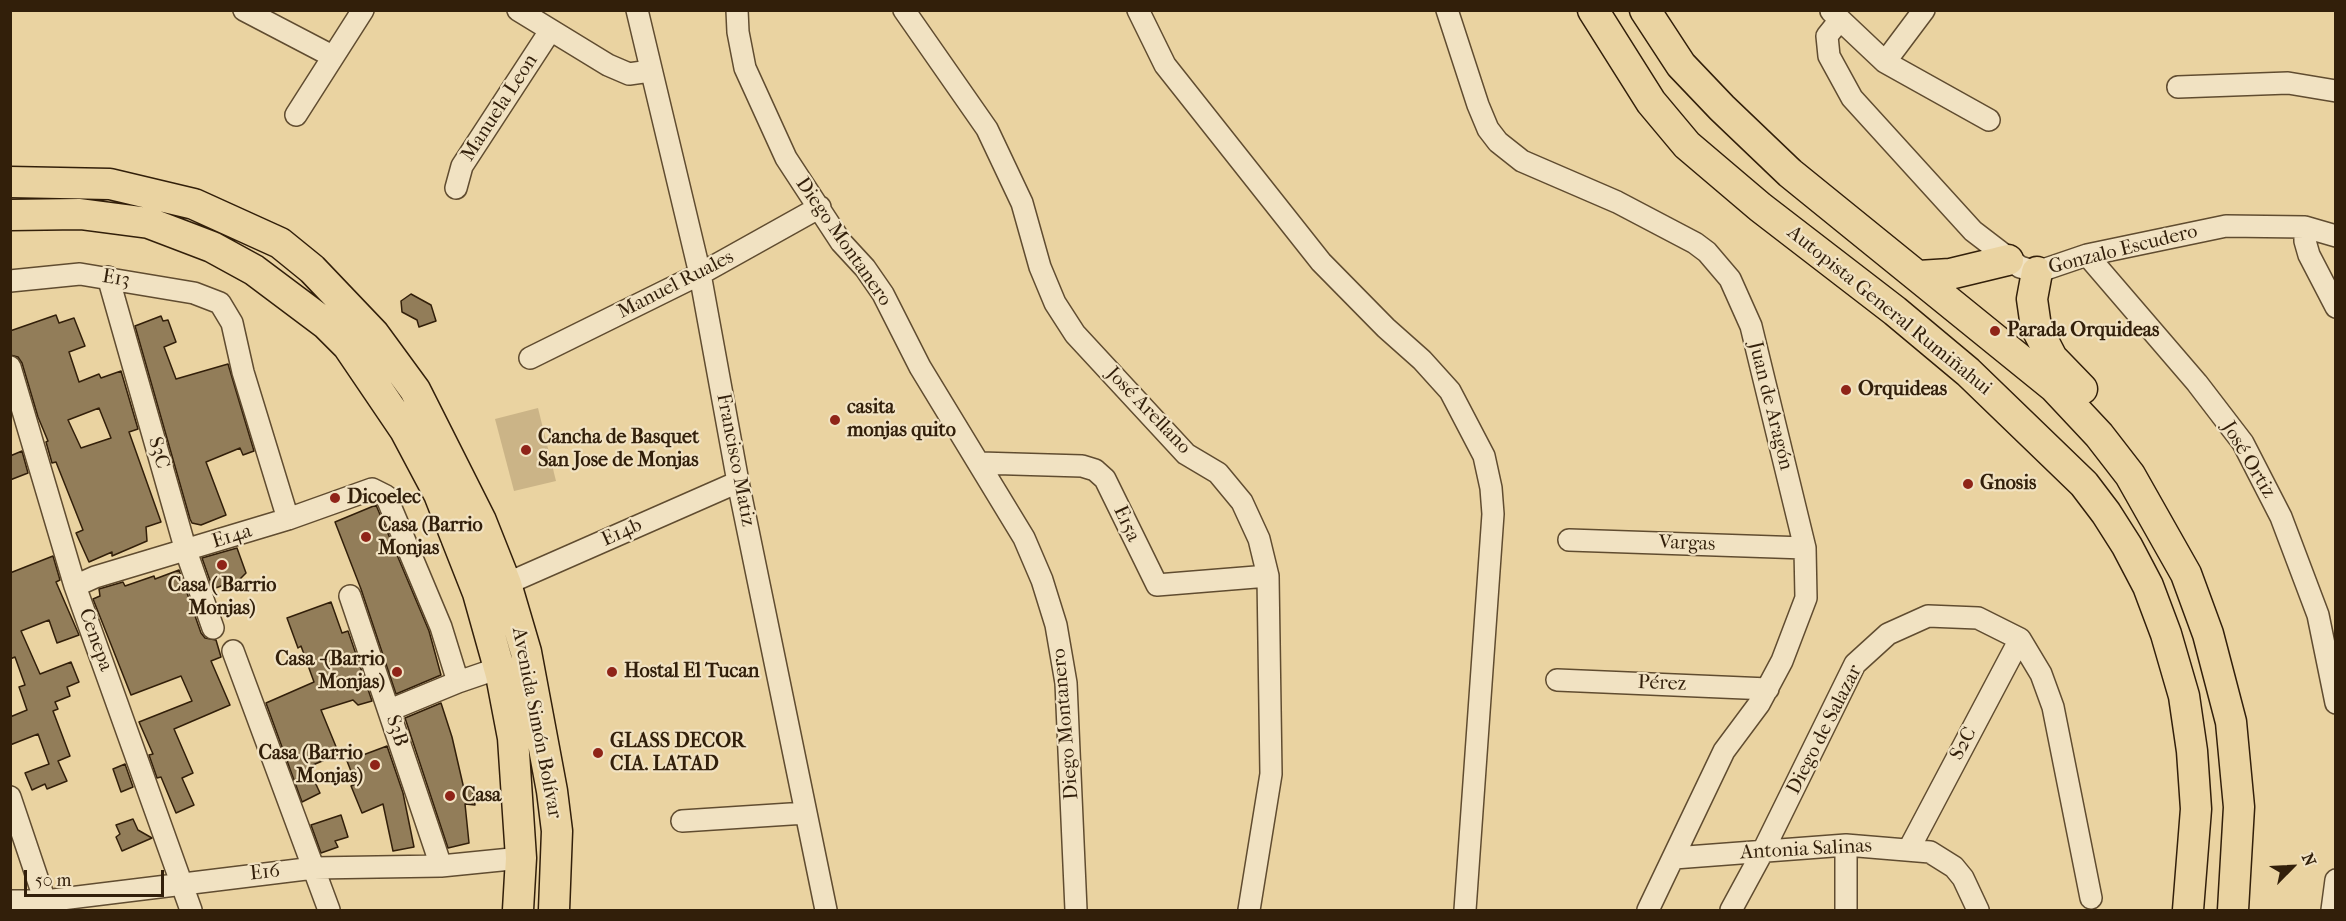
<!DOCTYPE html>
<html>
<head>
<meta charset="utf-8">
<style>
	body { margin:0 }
	#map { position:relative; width:2346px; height:921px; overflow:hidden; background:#ead3a1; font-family:"IM FELL French Canon",serif }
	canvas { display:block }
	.frame { position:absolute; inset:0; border:12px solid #321f0a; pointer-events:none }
	.north { position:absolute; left:2262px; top:837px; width:60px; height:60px; -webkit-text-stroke:4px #f1e2c2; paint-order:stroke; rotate:66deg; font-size:16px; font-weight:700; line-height:24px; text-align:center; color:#321f0a }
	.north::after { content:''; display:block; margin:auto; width:21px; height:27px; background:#321f0a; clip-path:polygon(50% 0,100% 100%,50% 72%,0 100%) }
	.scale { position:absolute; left:24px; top:870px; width:140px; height:27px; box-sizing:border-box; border:3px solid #321f0a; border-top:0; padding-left:8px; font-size:18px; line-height:21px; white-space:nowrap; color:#321f0a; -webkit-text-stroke:4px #f1e2c2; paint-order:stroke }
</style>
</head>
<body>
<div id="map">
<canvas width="2346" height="921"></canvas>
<div class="frame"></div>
<div class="north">N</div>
<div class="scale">50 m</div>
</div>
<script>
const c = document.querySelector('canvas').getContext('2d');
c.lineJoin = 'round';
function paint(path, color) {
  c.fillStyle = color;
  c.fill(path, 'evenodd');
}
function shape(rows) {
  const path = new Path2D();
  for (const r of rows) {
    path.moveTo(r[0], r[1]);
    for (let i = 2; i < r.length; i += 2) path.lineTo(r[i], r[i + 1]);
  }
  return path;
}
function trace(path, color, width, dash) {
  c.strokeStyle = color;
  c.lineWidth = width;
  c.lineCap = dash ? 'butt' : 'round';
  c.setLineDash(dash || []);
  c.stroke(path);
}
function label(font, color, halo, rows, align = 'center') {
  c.font = font + ' "IM FELL French Canon",serif';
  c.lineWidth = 4.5;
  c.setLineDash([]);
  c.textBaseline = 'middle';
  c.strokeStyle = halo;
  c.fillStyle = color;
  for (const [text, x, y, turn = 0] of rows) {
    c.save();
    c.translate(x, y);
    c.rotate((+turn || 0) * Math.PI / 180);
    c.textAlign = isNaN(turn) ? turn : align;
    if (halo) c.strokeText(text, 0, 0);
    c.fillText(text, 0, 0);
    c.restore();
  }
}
const green = shape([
	[538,408,556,481,514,491,495,419]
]);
const building = shape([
	[411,294,431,305,436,321,419,327,417,320,402,312,401,301,411,294],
	[56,315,59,323,74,318,85,346,69,352,79,382,99,374,101,378,121,371,138,429,129,432,161,522,146,527,147,541,112,556,112,552,89,562,76,533,83,530,56,462,52,463,46,442,48,441,38,417,22,363,18,357,10,355,10,331,56,315],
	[99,408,111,438,81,448,68,420,99,408],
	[161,316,163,321,168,320,176,342,164,347,176,379,228,364,254,451,243,455,240,448,206,462,226,515,201,525,192,523,190,519,135,326,161,316],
	[22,451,28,473,10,480,10,456,22,451],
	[376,505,429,631,441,675,396,694,361,589,335,522,376,505],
	[237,548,246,573,240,579,213,589,202,558,237,548],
	[53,556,60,580,56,582,79,635,57,643,49,620,21,631,40,674,71,662,79,682,67,687,70,696,55,702,58,709,53,711,70,756,58,761,67,781,47,789,45,784,32,790,25,773,49,764,38,734,10,745,10,717,27,710,19,687,25,685,15,657,10,659,10,573,53,556],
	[179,570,201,633,205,638,216,640,221,657,211,661,230,705,174,729,193,773,182,778,194,805,176,813,161,777,157,778,149,755,153,754,139,722,192,701,181,676,131,695,93,599,100,596,99,589,123,582,125,586,154,576,155,579,179,570],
	[331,602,342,633,348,631,372,701,358,705,353,700,321,710,339,754,308,767,320,793,302,802,266,703,314,682,301,646,298,648,287,618,331,602],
	[441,703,452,737,464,789,472,788,475,805,465,804,469,843,448,848,405,718,441,703],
	[387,746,403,793,414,847,393,851,383,804,362,813,351,786,356,784,347,761,387,746],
	[125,764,133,787,121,792,113,769,125,764],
	[341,815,348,837,335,841,338,847,321,853,311,825,341,815],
	[133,819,138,830,152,838,122,851,116,837,120,834,116,825,133,819]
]);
const minor = shape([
	[244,10,332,56],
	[518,10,608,65,629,74,650,71],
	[637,10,700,274,738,482,826,910],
	[737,10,738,32,745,68,786,158,841,242,865,268,883,294,920,367,1024,538,1042,580,1056,625,1066,683,1076,910],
	[904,10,987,129,1022,203,1040,267,1055,303,1075,334,1186,454,1218,473,1242,502,1259,539,1268,576,1271,774,1249,910],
	[1138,10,1165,65,1321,262,1386,328,1422,360,1450,391,1484,456,1491,488,1493,514,1465,910],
	[1447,10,1478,105,1488,129,1498,142,1522,161,1617,202,1695,243,1707,252,1730,279,1751,326,1805,548,1806,598,1782,661,1759,704,1724,751,1648,910],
	[1831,11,1885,62,1989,120],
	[1839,21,1827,36,1829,56,1852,98,1973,231,2020,267,2037,272,2087,255,2226,226,2305,227,2336,236],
	[1885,62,1924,10],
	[2178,87,2288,83,2336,91],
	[296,115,363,10],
	[456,188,462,166,550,31],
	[2305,227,2305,241,2309,255,2336,307],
	[2087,255,2197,383,2243,443,2281,517,2318,615,2336,703],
	[108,277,186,551,213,628],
	[10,281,80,274,194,293,220,303,232,323,243,372,288,519],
	[530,358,700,274,820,207],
	[10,367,75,586,191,910],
	[980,463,1082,466,1095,470,1105,479,1157,585,1268,576],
	[1569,540,1805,548],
	[506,584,738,482],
	[75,586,95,577,288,519,372,489,386,496,441,627,458,682,499,668],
	[350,596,441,866],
	[233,651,329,910],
	[1557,680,1768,689],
	[390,710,458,682],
	[10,797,45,901],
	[682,821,806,813],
	[1909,849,2020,639],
	[1674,858,1846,845,1930,852,1954,867,1963,878,1978,910],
	[10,901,45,901,314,868,441,866,521,858],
	[1731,910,1763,851,1855,664,1888,634,1928,616,1978,618,2020,639,2041,674,2053,707,2091,898],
	[1846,910,1846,845],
	[2332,910,2336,880]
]);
const highway = shape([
	[1593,10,1651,102,1687,145,1760,207,1895,311,1968,372,2084,484,2106,513,2127,546,2148,586,2166,634,2184,696,2192,751,2196,809,2188,910],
	[1645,10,1681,65,1722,108,1790,173,2054,387,2099,435,2130,475,2186,574,2208,634,2231,722,2239,807,2233,910],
	[10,182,110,184,194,204,280,243,312,269,374,334,415,390,481,521,506,584,526,652,552,791,557,831,554,910],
	[10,215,80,214,149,223,212,247,254,270,326,324,348,346,405,430,439,494,478,593,501,675,513,738,521,858,518,910],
	[2037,272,2032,299,2036,327,2052,358,2082,389],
	[1919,276,1950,274,2008,260]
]);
const markers = [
	[1995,331,6,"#8f2418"],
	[1846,390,6,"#8f2418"],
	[835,420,6,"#8f2418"],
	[526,450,6,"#8f2418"],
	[1968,484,6,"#8f2418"],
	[335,498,6,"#8f2418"],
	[366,537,6,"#8f2418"],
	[222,565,6,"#8f2418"],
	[397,672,6,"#8f2418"],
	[612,672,6,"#8f2418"],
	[598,753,6,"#8f2418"],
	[375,765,6,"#8f2418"],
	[450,796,6,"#8f2418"]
];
const streetNames = [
	["Manuela Leon",500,108,-57],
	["Diego Montanero",843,242,55],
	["Gonzalo Escudero",2123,250,-14],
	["E13",116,279,9],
	["Manuel Ruales",676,285,-27],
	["Autopista General Rumiñahui",1889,311,39],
	["Juan de Aragón",1770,406,76],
	["José Arellano",1148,411,46],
	["S3C",158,453,74],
	["Francisco Matiz",735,460,79],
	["José Ortiz",2248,460,59],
	["E15a",1126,524,65],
	["E14b",622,533,-24],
	["E14a",232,537,-17],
	["Vargas",1687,544,2],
	["Cenepa",95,640,70],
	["Pérez",1662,684,2],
	["Avenida Simón Bolívar",536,723,79],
	["Diego Montanero",1066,724,-95],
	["Diego de Salazar",1825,730,-63],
	["S3B",396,731,72],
	["S2C",1964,744,-62],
	["Antonia Salinas",1806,850,-3],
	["E16",265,873,-6]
];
const poiNames = [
	["Parada Orquideas",2007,331],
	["Orquideas",1858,390],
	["casita",847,408],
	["monjas quito",847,431],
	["Cancha de Basquet",538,438],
	["San Jose de Monjas",538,461],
	["Gnosis",1980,484],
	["Dicoelec",347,498],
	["Casa (Barrio",378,526],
	["Monjas",378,549],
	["Casa ( Barrio",222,586,"center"],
	["Monjas)",222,609,"center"],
	["Casa -(Barrio",385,660,"right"],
	["Monjas)",385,683,"right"],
	["Hostal El Tucan",624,672],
	["GLASS DECOR",610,742],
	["CIA. LATAD",610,765],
	["Casa (Barrio",363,754,"right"],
	["Monjas)",363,777,"right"],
	["Casa",462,796]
];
paint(green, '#cbb487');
paint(building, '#927d59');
trace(building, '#321f0a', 1.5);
trace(minor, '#604c30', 24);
trace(highway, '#321f0a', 33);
trace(minor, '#f1e2c2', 21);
trace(highway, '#ead3a1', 30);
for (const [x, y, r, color] of markers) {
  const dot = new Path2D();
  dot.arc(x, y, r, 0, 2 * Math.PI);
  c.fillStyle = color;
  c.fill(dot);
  trace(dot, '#f1e2c2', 2);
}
label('20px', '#321f0a', '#f1e2c2', streetNames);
label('bold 20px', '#321f0a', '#f1e2c2', poiNames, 'left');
</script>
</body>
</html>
